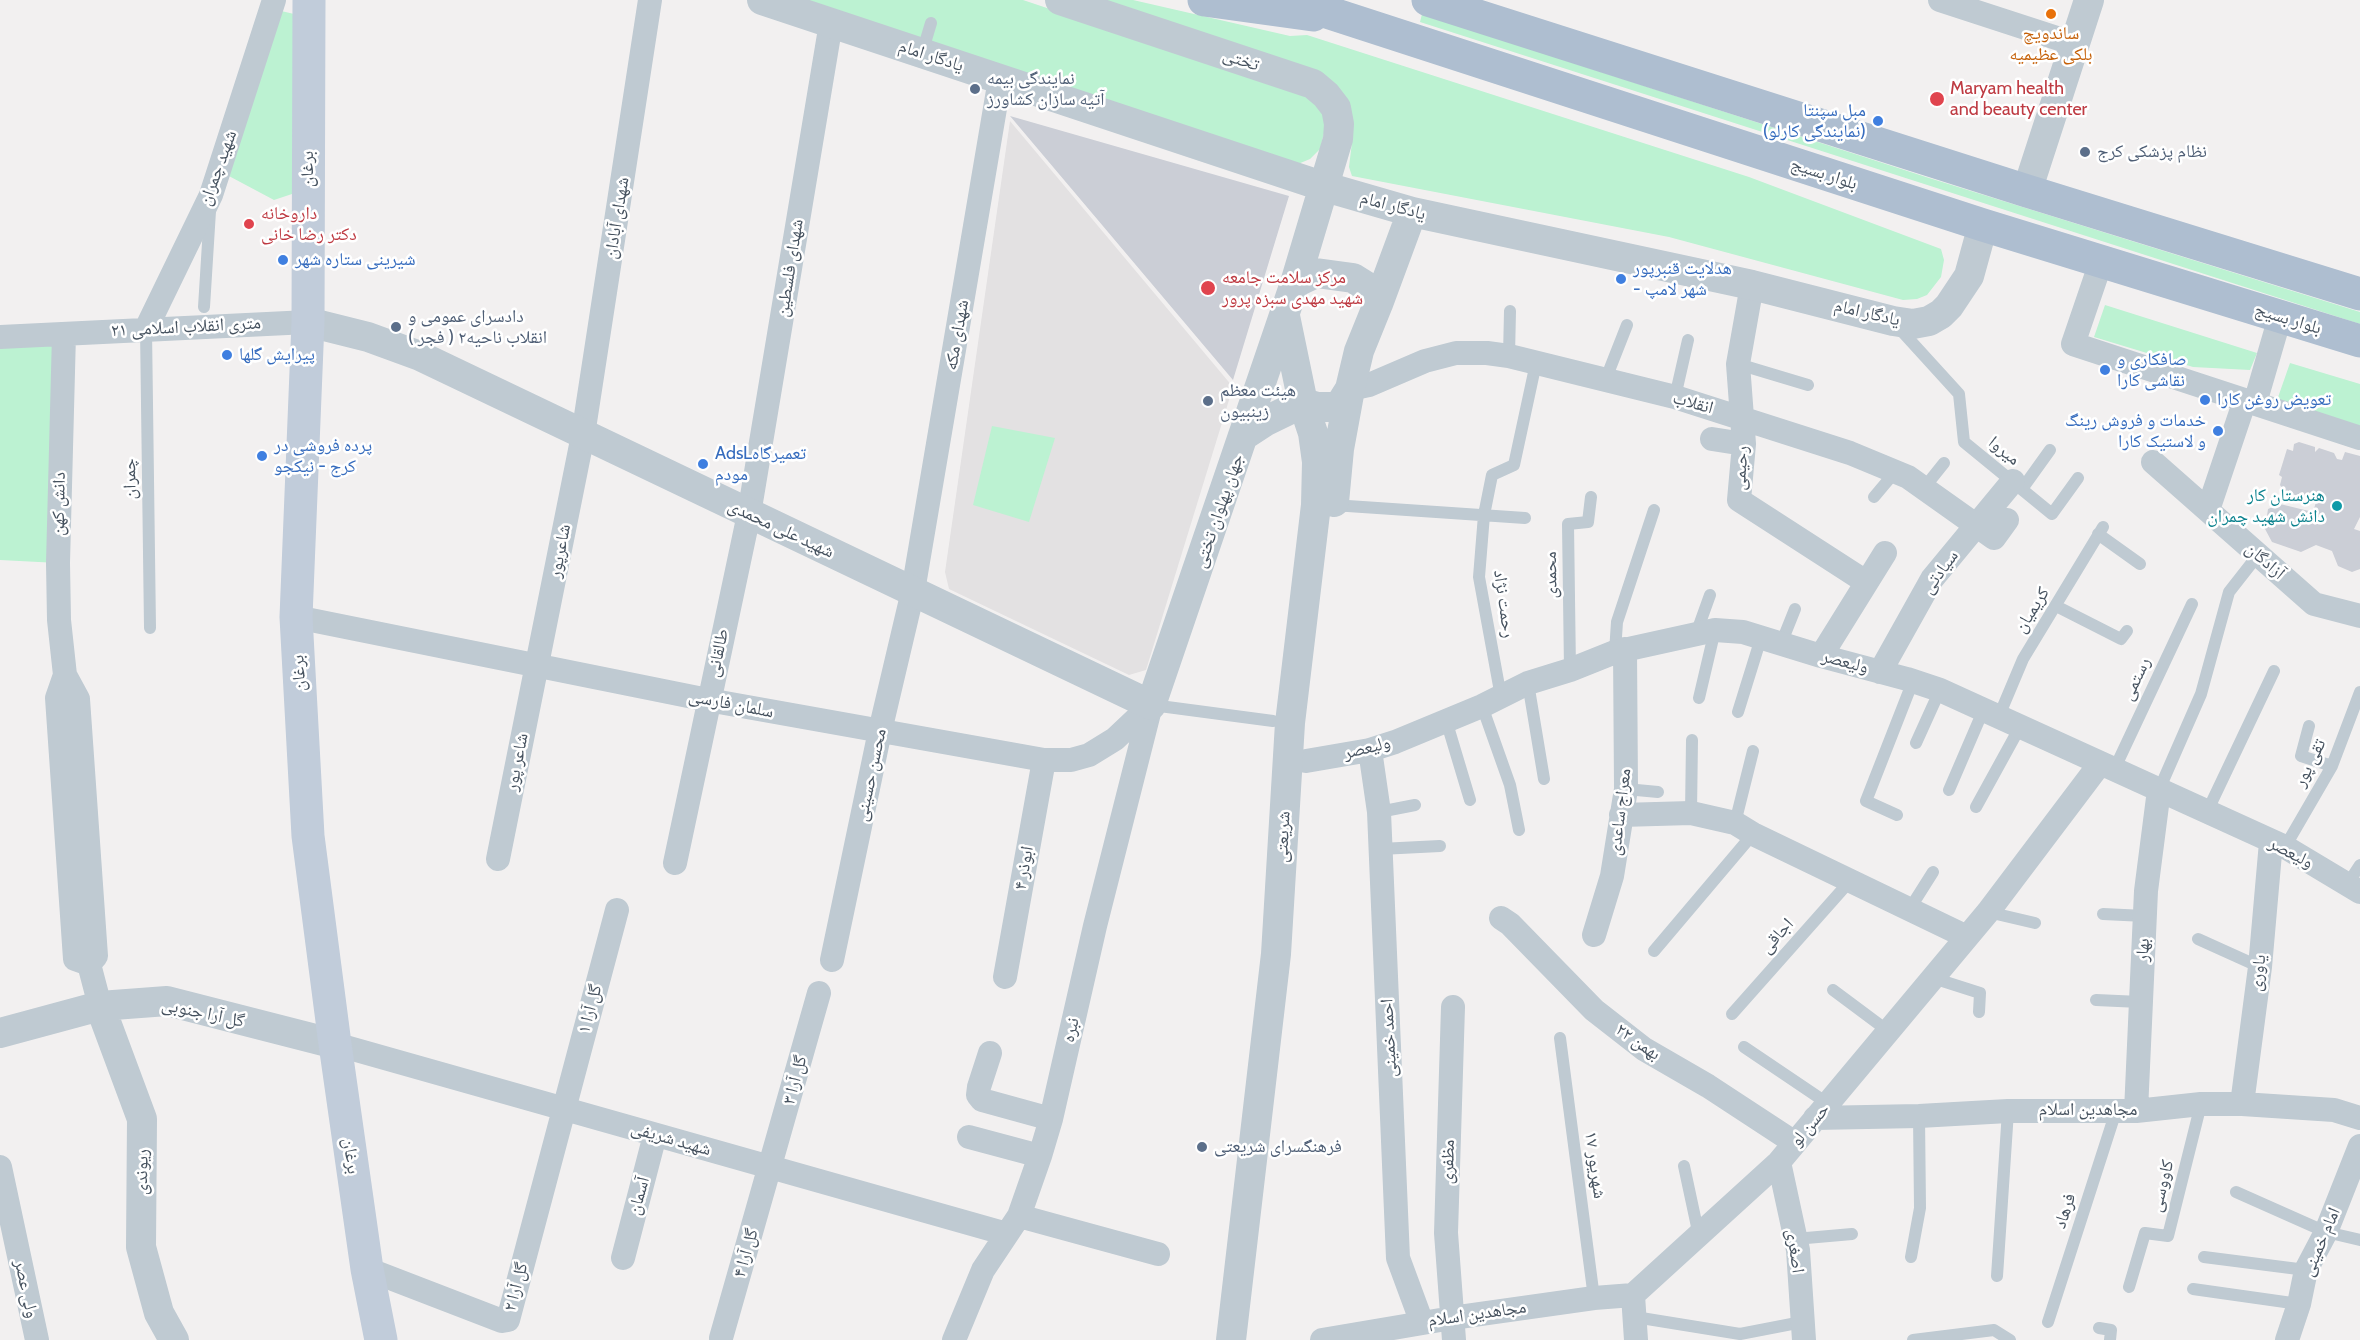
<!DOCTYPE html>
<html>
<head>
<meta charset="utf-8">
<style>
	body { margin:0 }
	canvas { display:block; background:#f2f0f0 }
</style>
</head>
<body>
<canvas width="2360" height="1340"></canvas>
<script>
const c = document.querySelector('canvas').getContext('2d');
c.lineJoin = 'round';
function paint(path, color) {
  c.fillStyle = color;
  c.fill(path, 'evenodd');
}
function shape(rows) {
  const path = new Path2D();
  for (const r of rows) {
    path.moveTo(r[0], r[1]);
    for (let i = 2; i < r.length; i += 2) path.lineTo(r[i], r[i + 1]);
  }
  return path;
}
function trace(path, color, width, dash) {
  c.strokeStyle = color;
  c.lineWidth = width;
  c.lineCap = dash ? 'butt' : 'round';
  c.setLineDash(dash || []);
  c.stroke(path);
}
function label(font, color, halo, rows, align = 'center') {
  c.font = font + ' Cabin,"Noto Naskh Arabic",sans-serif';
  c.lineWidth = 5;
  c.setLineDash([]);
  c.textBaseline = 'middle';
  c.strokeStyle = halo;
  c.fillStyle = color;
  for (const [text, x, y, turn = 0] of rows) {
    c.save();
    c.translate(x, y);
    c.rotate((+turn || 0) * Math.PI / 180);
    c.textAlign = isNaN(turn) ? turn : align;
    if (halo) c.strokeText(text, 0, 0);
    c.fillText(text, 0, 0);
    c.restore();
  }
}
const education = shape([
	[1010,121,1233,387,1146,670,1129,675,949,589,945,572]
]);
const green = shape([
	[804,0,1023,0,1313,97,1328,117,1320,149,1310,159,1298,164],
	[1089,0,1133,0,1290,36,1307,35,1749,177,1941,249,1944,260,1941,277,1927,295,1917,299,1903,300,1669,237,1352,176,1349,167,1353,134,1348,107],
	[277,10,294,14,298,192,274,200,227,175],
	[1422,14,1926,177,2360,312,2360,324,1420,22],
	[2105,305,2257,353,2250,370,2193,367,2094,337],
	[64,334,58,563,0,560,0,337],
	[2290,363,2360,384,2360,430,2276,403],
	[992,426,1055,438,1029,522,973,505]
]);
const building = shape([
	[1010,116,1289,196,1233,380],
	[2299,442,2315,447,2315,452,2319,448,2334,453,2337,459,2342,460,2345,452,2360,456,2360,517,2354,529,2360,531,2360,569,2352,572,2338,566,2332,551,2316,545,2301,552,2272,542,2265,529,2268,509,2280,504,2313,512,2316,502,2305,497,2303,492,2298,496,2284,491,2280,485,2282,477,2279,475,2287,449,2293,451,2294,444]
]);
const service = shape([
	[922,53,931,23],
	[204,307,210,211],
	[1898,327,1959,394,1964,442,2052,514,2078,478],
	[146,329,150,628],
	[1509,356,1510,311],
	[1738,364,1808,385],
	[1605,381,1627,325],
	[1675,397,1688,340],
	[1924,488,1944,463],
	[2022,489,2050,450],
	[1874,497,1895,472],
	[1333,505,1525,518],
	[2098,534,2140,564],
	[2056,606,2121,639,2127,631],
	[1696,634,1710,595],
	[1781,644,1795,609],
	[1615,652,1617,622,1654,510],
	[1570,670,1568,524,1588,522,1591,497],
	[1528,683,1544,779],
	[1501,697,1479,577,1484,515,1492,475,1514,465,1536,363],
	[1699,698,1715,630],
	[1152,705,1273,721],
	[1482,706,1510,785,1519,830],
	[1738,712,1761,638],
	[1999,716,2023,659,2103,527],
	[1446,720,1470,800],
	[2309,726,2301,756,2332,766],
	[1916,743,1940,690],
	[2114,770,2192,604],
	[1626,789,1658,792],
	[1949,790,1983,711],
	[2159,790,2201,694,2229,592,2258,555],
	[1976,807,2020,727],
	[1379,812,1415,805],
	[2207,812,2274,671],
	[1691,813,1692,740],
	[1897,815,1866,801,1913,681],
	[1735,823,1753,751],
	[2285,847,2332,766,2360,692],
	[1380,849,1440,846],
	[2347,885,2360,865],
	[1909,910,1933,872],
	[1988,912,2035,923],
	[2103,914,2145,916],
	[2198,939,2260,967],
	[1654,951,1753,834],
	[1933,978,1980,993,1979,1012],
	[1833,990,1888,1031],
	[2096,1000,2140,1002],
	[1732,1014,1850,881],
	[1560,1038,1594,1298],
	[1744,1047,1827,1103],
	[1684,1166,1699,1236],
	[2236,1192,2326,1232,2360,1240],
	[1795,1239,1852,1234],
	[1911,1257,1920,1208,1919,1116],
	[2204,1257,2306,1270],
	[1997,1276,2008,1111],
	[2129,1287,2145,1233,2168,1236,2201,1104],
	[2193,1289,2299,1304],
	[1635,1317,1740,1334,1802,1322],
	[2048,1322,2116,1111],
	[2099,1328,2111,1330,2110,1340],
	[1913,1340,1994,1330,2010,1340]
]);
const minor = shape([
	[1940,0,2075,44],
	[2101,262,2073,344,2360,438],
	[1752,285,1738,364,1744,444,1739,500,1866,582],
	[146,329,211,195,274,0],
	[64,334,58,563,59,620,65,675,78,699,96,956,89,964],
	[0,337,308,322],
	[1350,389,1369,385,1425,361,1456,353,1487,353,1509,356,1675,397,1850,453,1908,477,1994,538,2007,520],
	[2255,403,2280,317],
	[1712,439,1744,444],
	[2153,462,2314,604,2360,616],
	[2208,510,2245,400],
	[296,617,708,700,1044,760,1071,760,1089,755,1115,739,1151,705],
	[1821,656,1885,553],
	[1880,672,1932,579,2013,481],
	[65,675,57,698,75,959,89,964],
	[1370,750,1379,812,1398,1258,1422,1323],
	[1306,761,1370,750,1395,742,1482,706,1528,683,1570,670,1615,652,1715,630,1743,632,1821,656,1907,679,1940,690,2285,847,2360,892],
	[1621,815,1691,813,1735,823,1753,834,1967,937],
	[498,859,583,435,650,0],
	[675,863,749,514,831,23],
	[1501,918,1510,924,1594,1010,1644,1049,1708,1086,1795,1143],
	[1594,935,1612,876,1626,789,1625,649],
	[832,960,880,731,913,591,1000,79],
	[89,964,100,1006],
	[1005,977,1044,760],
	[1453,1007,1446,1233,1454,1340],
	[335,1044,1007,1234],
	[990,1053,979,1087,978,1095,982,1100,1051,1119],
	[2242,1104,2260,967,2271,842],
	[2136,1111,2146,891,2159,790],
	[1815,1118,1919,1116,2008,1111,2136,1111,2201,1104,2242,1104,2334,1110,2360,1118],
	[969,1137,1040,1156],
	[1779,1162,1798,1250,1804,1340],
	[0,1167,37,1340],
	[1019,1216,1158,1254],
	[623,1258,655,1135],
	[367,1269,502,1321,508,1320,617,910],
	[1633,1295,1779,1162,1988,912,2099,765],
	[1633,1295,1636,1340],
	[721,1338,819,993],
	[954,1340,983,1270,1019,1216,1040,1156,1051,1119,1095,926,1151,705],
	[1322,1340,1452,1318,1594,1298,1633,1295],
	[2287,1340,2299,1304,2306,1270,2326,1232,2360,1146]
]);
const tertiary = shape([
	[762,0,1322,186,1412,212,1752,285,1893,321,1913,324,1929,321,1941,314,1949,306,1969,276,1983,225],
	[1060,0,1313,84,1326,95,1336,108,1339,124,1338,139,1295,283],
	[2027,191,2089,0],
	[1378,304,1412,212],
	[308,322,368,337,420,356,1151,705,1295,283,1316,273,1353,278,1369,288,1378,304,1359,351,1350,389,1340,405,1334,407,1317,407,1303,403,1285,316],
	[1334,502,1339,449,1350,389],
	[100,1006,142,1119,141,1247,159,1313,174,1340],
	[0,1033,100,1006,167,1001,335,1044],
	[1231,1340,1276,954,1290,723,1316,505,1317,462,1313,433,1303,403,1266,421,1243,436]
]);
const secondary = shape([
	[309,0,308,322,296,617,308,836,335,1044,367,1269,381,1340]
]);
const primary = shape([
	[1204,0,1313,15],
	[1290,0,1983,225,2360,341],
	[1428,0,2027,191,2360,294]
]);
const markers = [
	[2051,14,6,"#e8710a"],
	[975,89,6,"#5c6f8a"],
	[1937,99,8,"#e0444e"],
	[1878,121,6,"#3f7fe0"],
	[2085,152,6,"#5c6f8a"],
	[249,224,6,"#e0444e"],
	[283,260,6,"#3f7fe0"],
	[1621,279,6,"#3f7fe0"],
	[1208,288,8,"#e0444e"],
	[396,327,6,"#5c6f8a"],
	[227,355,6,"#3f7fe0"],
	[2105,370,6,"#3f7fe0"],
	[2205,400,6,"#3f7fe0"],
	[1208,401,6,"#5c6f8a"],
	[2218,431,6,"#3f7fe0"],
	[262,456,6,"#3f7fe0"],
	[703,464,6,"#3f7fe0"],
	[2337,506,6,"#0f9aa8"],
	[1202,1147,6,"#5c6f8a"]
];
const foodNames = [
	["ساندویچ",2051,34],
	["بلکی عظیمیه",2051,55]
];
const streetNames = [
	["یادگار امام",931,56,18],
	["تختی",1241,60,18],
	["شهید چمران",218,168,-70],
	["برغان",308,169,-90],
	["بلوار بسیج",1824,174,18],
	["یادگار امام",1393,206,15],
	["شهدای آبادان",617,218,-81],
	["شهدای فلسطین",790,268,-81],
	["یادگار امام",1867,313,13],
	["بلوار بسیج",2288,319,17],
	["۲۱ متری انقلاب اسلامی",186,327,-3],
	["شهدای مکه",957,335,-80],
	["انقلاب",1693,403,16],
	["میروا",2004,451,39],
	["رحیمی",1741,468,-86],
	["چمران",130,479,-91],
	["دانش کهن",59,504,-89],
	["جهان پهلوان تختی",1219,511,-71],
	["شهید علی محمدی",781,529,25],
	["شاعرپور",560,551,-79],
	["آزادگان",2265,561,41],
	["سیادتی",1940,572,-54],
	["محمدی",1551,575,-91],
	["رحمت نژاد",1504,604,82],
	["کریمیان",2032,610,-58],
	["طالقانی",718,653,-78],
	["ولیعصر",1845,662,15],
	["برغان",299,673,-93],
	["رستمی",2136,679,-65],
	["سلمان فارسی",731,704,11],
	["ولیعصر",1367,748,-14],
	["شاعر پور",517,762,-79],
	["تقی پور",2310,763,-64],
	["محسن حسینی",871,775,-78],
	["معراج ساعدی",1620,812,-83],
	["شریعتی",1283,837,-87],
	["ولیعصر",2291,853,28],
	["ابوذر ۴",1024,868,-80],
	["اجاقی",1777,936,-48],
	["بهار",2143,950,-87],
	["یاوری",2258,973,-83],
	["گل آرا ۱",590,1009,-75],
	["گل آرا جنوبی",203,1013,12],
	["نبره",1071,1030,-77],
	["احمد خمینی",1389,1038,-93],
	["۲۲ بهمن",1638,1042,35],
	["گل آرا ۳",795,1080,-75],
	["مجاهدین اسلام",2088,1110],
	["حسن لو",1810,1125,-50],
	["شهید شریفی",671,1139,16],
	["برغان",351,1156,82],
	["مظفری",1448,1162,-88],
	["۱۷ شهریور",1595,1165,82],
	["ریوندی",142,1172,-89],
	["کاووسی",2162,1186,-76],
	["آسمان",639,1196,-75],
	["فرهاد",2065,1211,-72],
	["امام خمینی",2321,1242,-67],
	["اصغری",1795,1251,82],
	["گل آرا ۴",746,1253,-74],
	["گل آرا ۲",516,1287,-75],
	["ولی عصر",26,1289,78],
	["مجاهدین اسلام",1477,1314,-8]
];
const serviceNames = [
	["نمایندگی بیمه",987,79],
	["آتیه سازان کشاورز",987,100],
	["نظام پزشکی کرج",2097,152],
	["دادسرای عمومی و",408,317],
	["انقلاب ناحیه۲ ( فجر )",408,338],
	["هیئت معظم",1220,391],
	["زینبیون",1220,412],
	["فرهنگسرای شریعتی",1214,1147]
];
const healthNames = [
	["Maryam health",1950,89],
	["and beauty center",1950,110],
	["داروخانه",261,214],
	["دکتر رضا خانی",261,235],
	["مرکز سلامت جامعه",1222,278],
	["شهید مهدی سبزه پرور",1222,299]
];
const shopNames = [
	["مبل سپنتا",1866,111,"right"],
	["(نمایندگی کارلو)",1866,132,"right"],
	["شیرینی ستاره شهر",295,260],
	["هدلایت قنبرپور",1633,269],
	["- شهر لامپ",1633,290],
	["پیرایش گلها",239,355],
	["صافکاری و",2117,360],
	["نقاشی کارا",2117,381],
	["تعویض روغن کارا",2217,400],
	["خدمات و فروش رینگ",2206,421,"right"],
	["و لاستیک کارا",2206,442,"right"],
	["پرده فروشی در",274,446],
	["کرج - نیکجو",274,467],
	["AdsLتعمیرگاه",715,454],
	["مودم",715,475]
];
const cultureNames = [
	["هنرستان کار",2325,496],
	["دانش شهید چمران",2325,517]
];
paint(education, '#e3e1e2');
paint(green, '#bcf2d2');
paint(building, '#cbced6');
trace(service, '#bfcad2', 12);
trace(minor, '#bfcad2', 24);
trace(tertiary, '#bfcad2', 30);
trace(secondary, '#c1ccda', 33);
trace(primary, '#aebed0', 33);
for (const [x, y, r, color] of markers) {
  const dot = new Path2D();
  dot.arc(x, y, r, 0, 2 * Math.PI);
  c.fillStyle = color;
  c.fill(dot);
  trace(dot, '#fff', 2);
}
label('18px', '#c56008', '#fff', foodNames);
label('18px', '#46525f', '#fff', streetNames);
label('18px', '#4e5e75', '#fff', serviceNames, 'left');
label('18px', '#be3a42', '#fff', healthNames, 'left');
label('18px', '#366cbe', '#fff', shopNames, 'left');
label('18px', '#0d838f', '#fff', cultureNames, 'right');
</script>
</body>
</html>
